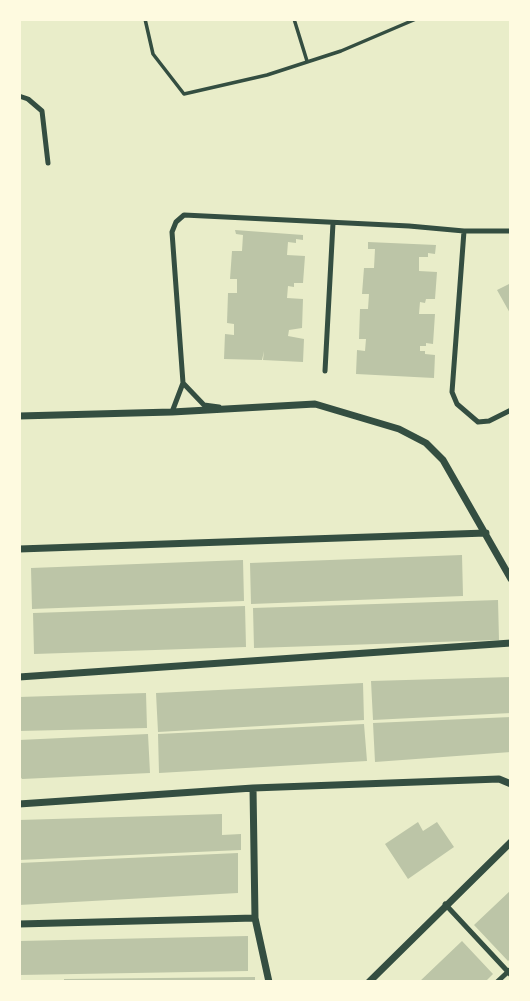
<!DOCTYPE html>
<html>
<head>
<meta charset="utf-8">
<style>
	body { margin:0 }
	#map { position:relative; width:530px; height:1001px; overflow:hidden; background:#e9edc9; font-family:Georgia,serif }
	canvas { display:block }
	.frame { position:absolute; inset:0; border:21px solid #fefae0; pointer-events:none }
</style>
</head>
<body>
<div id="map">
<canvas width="530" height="1001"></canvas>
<div class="frame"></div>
</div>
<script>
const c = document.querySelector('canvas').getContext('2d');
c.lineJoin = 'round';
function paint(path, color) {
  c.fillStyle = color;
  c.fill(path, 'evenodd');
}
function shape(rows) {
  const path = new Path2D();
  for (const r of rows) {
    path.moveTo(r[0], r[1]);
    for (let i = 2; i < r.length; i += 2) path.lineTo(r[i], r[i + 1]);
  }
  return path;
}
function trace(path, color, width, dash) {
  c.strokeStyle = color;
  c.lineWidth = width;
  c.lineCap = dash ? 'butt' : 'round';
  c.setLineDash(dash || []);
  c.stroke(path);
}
const building = shape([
	[235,230,303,235,303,240,296,239,296,243,288,242,287,255,305,256,303,283,294,283,294,287,288,286,287,298,303,299,302,328,289,330,288,336,304,339,303,362,263,360,264,351,262,360,224,359,225,334,234,335,234,324,227,323,228,293,237,293,237,279,230,279,232,251,242,251,243,235,236,234],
	[368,242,436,245,435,254,428,253,428,257,419,257,419,271,437,272,435,299,426,299,425,303,420,302,419,314,435,314,433,344,426,343,426,346,420,346,420,351,425,351,425,354,435,355,434,378,356,374,357,350,365,351,366,339,359,339,360,309,368,309,369,294,362,294,364,268,374,268,375,249,368,249],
	[511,283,511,315,497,290],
	[462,555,463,596,251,604,250,563],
	[243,560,244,601,32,609,31,568],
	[498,600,499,640,254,648,253,608],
	[245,606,246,647,34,654,33,613],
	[511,677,511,713,373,720,371,681],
	[363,683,364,720,158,732,156,693],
	[146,693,147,728,19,731,19,697],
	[511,717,511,752,375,762,373,723],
	[364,724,367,761,159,773,158,734],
	[148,734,150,773,22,779,19,775,19,740],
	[222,814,222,835,241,834,241,850,19,860,19,820],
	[418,822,423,831,437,822,454,847,408,879,385,844],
	[238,853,238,893,19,905,19,863],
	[511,890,511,958,508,961,474,925],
	[248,936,248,971,19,975,19,941],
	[462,941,493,974,485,982,419,982],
	[255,977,255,982,64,982,64,979]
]);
const path = shape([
	[145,19,153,54,184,94,267,75,341,51,416,19],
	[294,19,307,61]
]);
const service = shape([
	[19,96,28,99,42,111,48,163],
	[464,231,452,392,457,404,478,422,489,421,511,410],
	[325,371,333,223],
	[183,383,204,405,219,407],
	[172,412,183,383,172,232,176,222,184,215,409,226,464,231,511,231],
	[445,904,511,975],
	[497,982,511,969]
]);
const minor = shape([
	[19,416,172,412,315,404,399,429,426,443,443,460,511,579],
	[19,549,486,533],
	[19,677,511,643],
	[253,788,255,918,269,982],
	[19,804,253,788,499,779,511,784],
	[19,924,255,918],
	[369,982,511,842]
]);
paint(building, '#bcc5a7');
trace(path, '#344e41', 3.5);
trace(service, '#344e41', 5);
trace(minor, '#344e41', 7);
</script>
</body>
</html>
